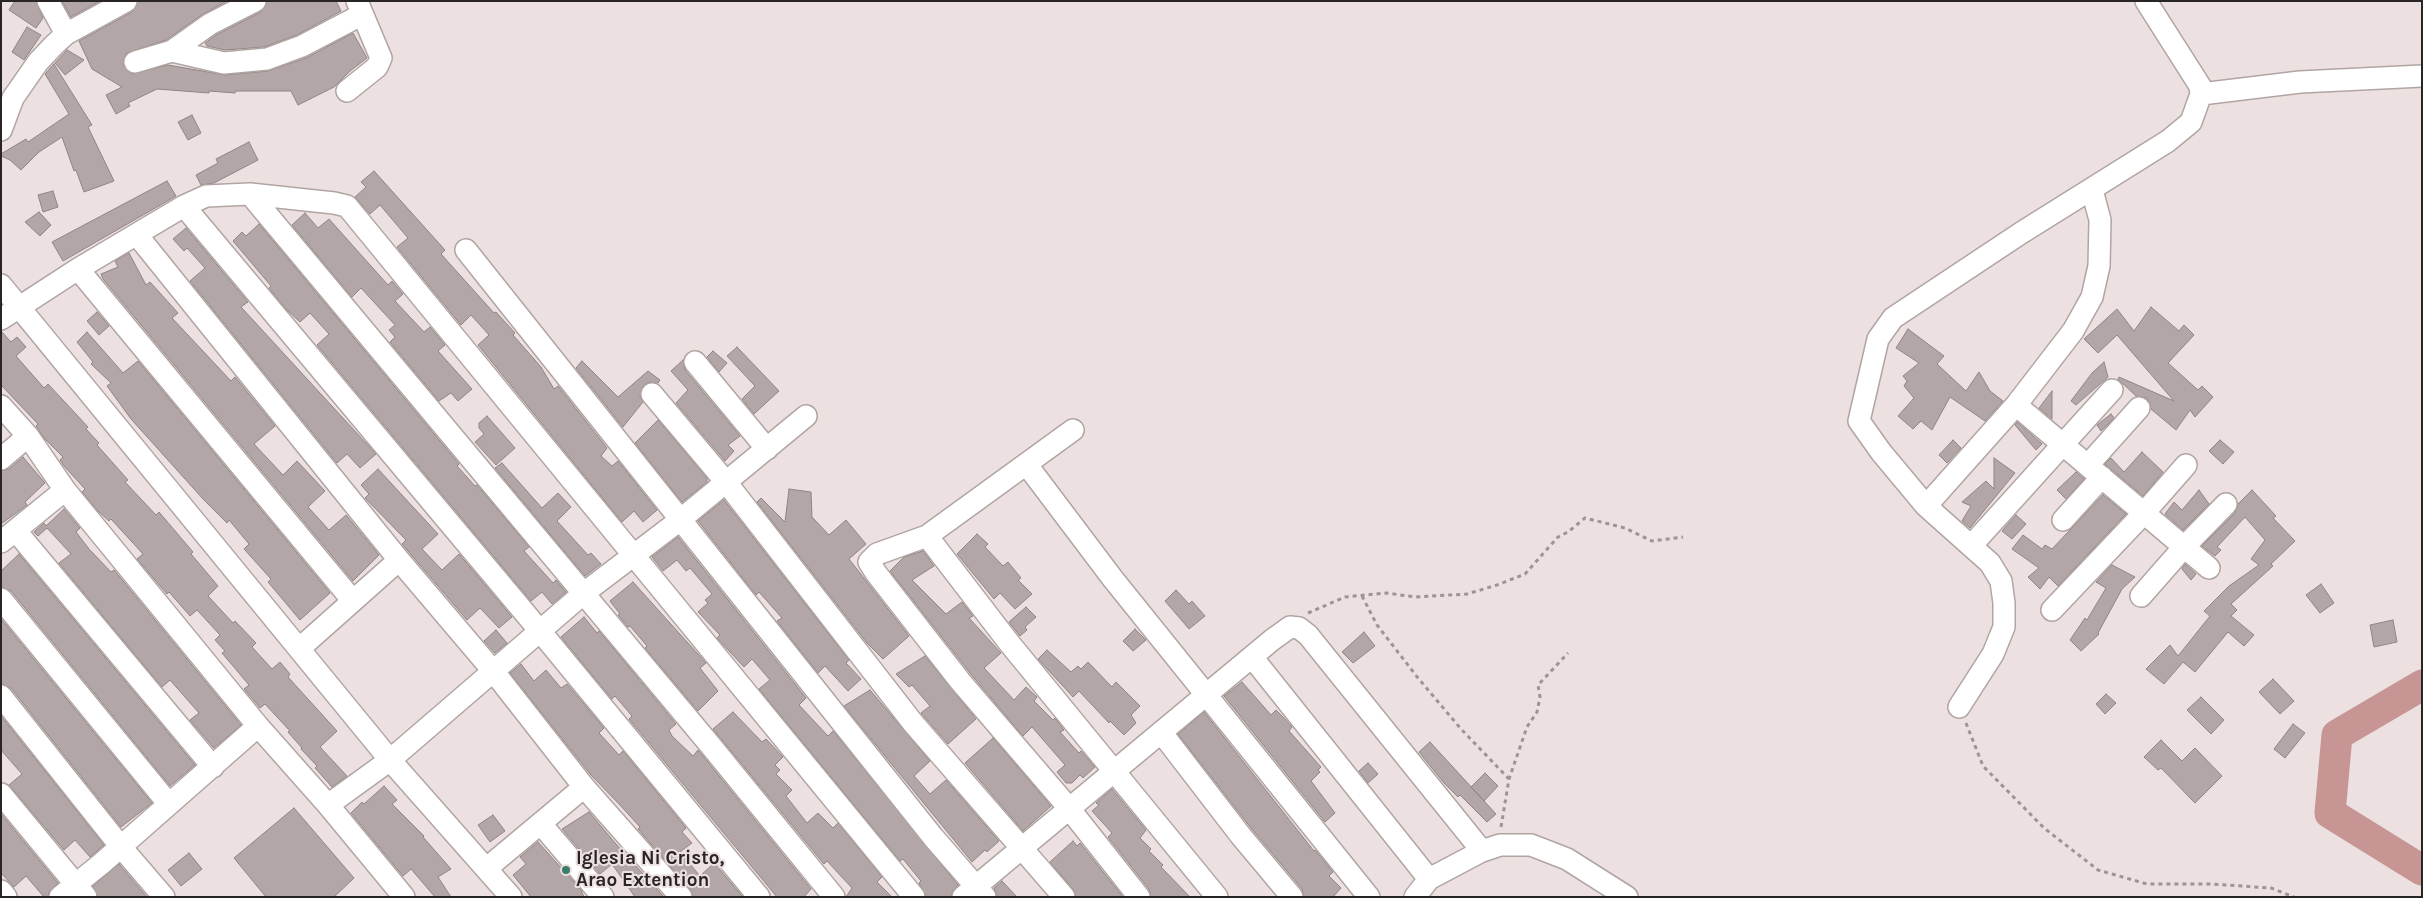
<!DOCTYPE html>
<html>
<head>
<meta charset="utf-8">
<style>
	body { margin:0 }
	#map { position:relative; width:2423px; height:898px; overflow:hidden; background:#ede0e0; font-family:Karla,sans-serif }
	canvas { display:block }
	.frame { position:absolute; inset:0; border:2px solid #2a2525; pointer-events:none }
</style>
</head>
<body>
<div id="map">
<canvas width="2423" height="898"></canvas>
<div class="frame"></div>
</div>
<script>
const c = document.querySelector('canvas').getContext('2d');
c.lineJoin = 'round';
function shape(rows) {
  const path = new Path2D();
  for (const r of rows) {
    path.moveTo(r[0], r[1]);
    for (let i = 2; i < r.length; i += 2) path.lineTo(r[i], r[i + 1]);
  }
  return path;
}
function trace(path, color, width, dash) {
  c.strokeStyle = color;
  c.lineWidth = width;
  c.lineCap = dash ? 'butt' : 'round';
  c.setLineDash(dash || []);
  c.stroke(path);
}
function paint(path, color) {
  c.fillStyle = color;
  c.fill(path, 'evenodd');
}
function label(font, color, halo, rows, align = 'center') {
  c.font = font + ' Karla,sans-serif';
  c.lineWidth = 4;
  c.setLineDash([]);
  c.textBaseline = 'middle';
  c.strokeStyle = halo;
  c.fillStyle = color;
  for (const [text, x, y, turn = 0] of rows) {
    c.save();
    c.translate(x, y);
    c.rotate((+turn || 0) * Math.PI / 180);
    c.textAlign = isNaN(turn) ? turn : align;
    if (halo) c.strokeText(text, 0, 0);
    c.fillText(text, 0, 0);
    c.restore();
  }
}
const river = shape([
	[2422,685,2337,735,2330,813,2422,870]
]);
const building = shape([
	[15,1,36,1,43,18,36,28,9,10,15,1],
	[62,1,100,1,71,17,62,1],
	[138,1,227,1,203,14,166,40,126,53,123,65,132,74,168,65,225,75,268,71,306,58,353,33,367,58,350,71,334,87,298,105,291,91,236,91,235,93,209,91,209,93,157,89,128,103,130,106,116,114,106,95,122,87,92,69,79,41,132,12,138,1],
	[267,1,336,1,341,11,297,35,264,47,225,50,207,46,205,43,216,35,261,12,267,1],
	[27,27,41,35,24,60,12,52,27,27],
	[67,50,84,60,65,75,55,63,67,50],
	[54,64,92,125,88,127,114,181,84,192,76,170,74,171,62,137,39,152,21,170,10,160,1,156,1,154,26,139,28,142,69,114,45,74,54,64],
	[192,115,201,133,188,140,178,122,192,115],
	[249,142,258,160,214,183,201,185,196,175,218,163,216,159,249,142],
	[374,171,445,250,441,254,494,313,496,312,515,333,513,335,541,367,554,389,558,386,607,448,601,456,612,466,618,461,657,510,643,522,634,511,622,522,478,345,489,335,471,315,461,325,397,247,408,238,380,205,370,214,355,197,366,187,361,182,374,171],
	[167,181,176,196,63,261,52,242,167,181],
	[53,191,58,207,43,212,38,195,53,191],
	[39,212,51,225,40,236,25,222,39,212],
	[305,213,318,228,329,219,388,285,392,281,403,294,395,301,424,332,430,327,445,345,438,351,472,389,458,401,451,393,439,401,390,342,395,337,389,330,395,325,361,288,352,297,292,225,305,213],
	[259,224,459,464,457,466,475,486,477,485,529,547,524,551,553,583,556,580,566,592,552,604,542,592,531,601,317,345,329,334,310,313,300,322,286,309,269,288,271,286,233,241,242,232,246,236,259,224],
	[186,228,248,302,241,307,376,454,360,468,347,454,337,463,190,281,205,268,187,248,184,251,173,239,186,228],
	[129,253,146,285,150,282,178,313,172,318,231,381,235,377,275,426,254,444,283,475,297,461,325,491,308,507,329,530,346,515,379,555,353,581,103,279,101,274,118,267,115,261,129,253],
	[2151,307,2179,331,2184,325,2194,335,2168,363,2198,390,2202,386,2213,397,2195,417,2190,410,2176,430,2151,409,2147,398,2136,396,2118,379,2119,377,2174,401,2117,335,2098,353,2084,339,2117,309,2134,331,2151,307],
	[97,312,109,326,99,335,87,321,97,312],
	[1908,329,1944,356,1937,364,1966,391,1979,372,1990,391,2003,401,1985,421,1950,397,1932,430,1921,421,1913,429,1898,416,1914,398,1904,386,1907,381,1903,376,1919,363,1896,348,1908,329],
	[1,331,11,342,17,337,26,347,16,356,44,388,48,384,88,427,86,429,99,443,97,445,128,480,125,482,156,515,159,512,193,552,191,554,218,586,208,596,233,623,235,621,256,643,252,647,272,669,280,662,290,674,288,677,337,731,320,747,347,776,332,787,315,768,317,766,301,749,302,748,288,732,290,731,265,704,260,708,244,689,249,685,222,653,225,651,215,640,220,635,197,610,190,616,169,592,167,594,137,559,143,554,111,519,109,521,98,511,82,492,85,489,64,466,60,460,63,457,44,438,36,426,38,424,1,385,1,331],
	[87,332,123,373,138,361,330,593,300,620,268,582,271,579,244,549,249,544,229,520,227,523,203,499,131,419,107,386,111,383,91,364,93,362,77,342,87,332],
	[737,347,779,391,754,414,742,399,755,386,727,356,737,347],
	[713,351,727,363,719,372,707,357,713,351],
	[683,360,685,370,740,436,728,445,734,451,725,461,676,403,688,390,671,371,683,360],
	[582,361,618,397,648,371,660,380,658,383,650,382,644,385,640,396,643,402,623,427,576,368,582,361],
	[2104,362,2108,377,2076,405,2071,401,2092,373,2104,362],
	[2052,391,2052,419,2039,408,2052,391],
	[2111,414,2114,418,2101,431,2097,425,2111,414],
	[487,416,515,448,496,465,475,442,484,434,479,428,479,423,487,416],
	[658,420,707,478,707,482,682,502,635,443,658,420],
	[2017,422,2042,444,2036,450,2015,425,2017,422],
	[1953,440,1961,448,1947,463,1939,455,1953,440],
	[2220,440,2234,452,2223,464,2209,451,2220,440],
	[2142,452,2163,472,2143,496,2105,464,2111,458,2124,472,2142,452],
	[23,457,45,483,25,502,27,505,1,524,1,471,9,469,23,457],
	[1994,458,2015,473,1970,528,1962,521,1971,506,1962,502,1986,481,1994,489,1994,458],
	[502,463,542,508,558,493,571,507,557,521,588,555,591,553,601,564,585,576,495,468,502,463],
	[378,469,438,534,422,549,442,570,459,554,512,617,499,628,480,608,467,620,402,544,406,540,365,498,369,494,361,485,378,469],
	[2076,472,2084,479,2066,499,2057,490,2076,472],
	[789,489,811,492,812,517,829,535,846,520,866,544,849,559,909,636,883,659,867,643,757,502,761,498,785,522,789,489],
	[2199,490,2209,504,2183,530,2165,514,2174,502,2182,510,2199,490],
	[2252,490,2276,516,2273,518,2295,541,2271,564,2273,566,2231,604,2237,610,2231,616,2254,635,2244,646,2228,632,2195,672,2183,662,2164,684,2146,669,2170,645,2178,656,2210,616,2204,611,2229,586,2259,565,2251,559,2265,540,2245,517,2217,547,2221,550,2215,556,2202,546,2235,513,2238,504,2252,490],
	[2103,495,2126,514,2058,586,2049,577,2040,589,2028,577,2039,568,2012,549,2023,535,2042,549,2045,545,2052,549,2103,495],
	[724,500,849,660,846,663,861,679,848,691,825,666,818,673,777,621,782,618,759,592,756,595,698,521,724,500],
	[64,509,80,528,76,532,89,549,111,572,114,570,241,725,214,748,190,720,199,713,170,680,162,687,59,563,71,554,47,528,38,536,34,532,44,523,46,526,64,509],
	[2016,515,2026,524,2012,539,2002,531,2016,515],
	[977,534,988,544,985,547,1003,566,1008,562,1021,578,1018,580,1032,594,1015,609,1000,593,994,599,957,554,977,534],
	[678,537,806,698,799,705,828,736,833,731,958,885,952,892,951,897,926,897,919,883,921,881,903,859,900,861,759,689,770,680,752,659,744,667,717,638,720,635,698,612,708,603,705,600,712,594,690,568,686,571,677,560,663,571,652,557,678,537],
	[923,551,934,566,912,580,946,614,962,602,973,616,969,618,1001,653,984,668,1014,700,1026,687,1037,697,1034,701,1053,720,1055,718,1064,730,1060,732,1079,753,1081,751,1095,767,1083,778,1080,775,1072,783,1066,783,1057,772,1065,765,1032,727,1023,736,970,673,890,571,904,557,923,551],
	[19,554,195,765,170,786,11,591,1,587,1,571,19,554],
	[2185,564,2196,574,2191,580,2182,569,2185,564],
	[2112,565,2135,577,2122,589,2098,633,2099,634,2081,651,2070,640,2085,618,2087,620,2106,588,2096,582,2112,565],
	[633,582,706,663,700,668,718,691,698,711,645,648,647,646,630,626,628,627,618,615,620,614,610,601,633,582],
	[2321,584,2334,603,2320,613,2306,595,2321,584],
	[1176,590,1189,604,1192,601,1205,616,1189,629,1165,601,1176,590],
	[1026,607,1036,617,1025,627,1027,630,1020,636,1009,622,1026,607],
	[584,617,597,633,599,631,676,724,669,730,672,736,693,756,698,750,811,889,804,897,777,897,629,719,632,716,615,696,612,699,561,637,584,617],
	[1,619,152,803,121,827,11,688,1,684,1,619],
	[2393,620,2397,642,2374,647,2370,625,2393,620],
	[1135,629,1146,640,1133,651,1123,641,1135,629],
	[496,630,507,643,495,653,484,641,496,630],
	[1364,632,1375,646,1353,663,1342,652,1364,632],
	[1047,650,1071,672,1078,666,1081,669,1088,662,1112,687,1116,682,1140,706,1131,715,1136,723,1124,735,1110,721,1109,723,1079,691,1073,697,1038,659,1047,650],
	[925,656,976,719,948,744,921,713,930,706,912,685,909,687,896,674,925,656],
	[521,664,534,681,546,670,561,688,567,684,604,728,599,733,619,755,623,751,686,828,682,832,692,843,680,852,700,876,714,863,743,897,693,897,690,889,638,829,640,827,619,804,591,775,510,673,521,664],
	[2273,679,2294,701,2280,714,2259,692,2273,679],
	[1242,682,1271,715,1276,710,1283,717,1292,727,1289,731,1321,767,1318,770,1320,772,1311,781,1335,813,1325,822,1224,696,1242,682],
	[870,690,930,761,914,776,930,794,946,780,999,841,987,852,985,850,972,862,844,706,870,690],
	[2106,694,2116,703,2105,714,2096,704,2106,694],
	[2201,697,2224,720,2211,734,2187,710,2201,697],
	[733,712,762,742,766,739,783,757,775,765,780,770,776,774,792,790,786,796,807,823,818,813,833,828,838,823,882,877,877,882,892,897,846,897,852,888,827,861,824,864,713,729,733,712],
	[1204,712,1314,851,1315,850,1333,872,1329,876,1341,888,1333,897,1304,897,1302,889,1251,828,1178,734,1204,712],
	[1,716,104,845,90,857,75,840,64,850,9,785,22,774,1,750,1,716],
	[2293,724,2305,733,2285,758,2274,749,2293,724],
	[993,738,1051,806,1023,831,965,763,993,738],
	[2161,740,2182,761,2195,748,2222,776,2195,803,2161,768,2158,770,2144,757,2161,740],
	[1430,742,1496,814,1487,822,1460,795,1458,797,1444,783,1419,752,1430,742],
	[1368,763,1378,774,1368,783,1359,771,1368,763],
	[1485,773,1498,786,1484,801,1471,787,1485,773],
	[384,786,397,800,392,804,424,836,423,837,451,869,438,877,451,897,435,897,411,869,403,876,351,813,362,802,364,804,384,786],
	[1112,789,1146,830,1140,838,1151,849,1149,851,1163,865,1161,867,1190,897,1151,897,1149,889,1108,837,1112,833,1092,811,1099,805,1096,803,1112,789],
	[294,808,354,878,334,897,266,897,234,858,294,808],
	[589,812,616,844,664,897,635,897,612,864,600,874,562,829,589,812],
	[1,814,58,883,49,892,48,897,44,897,26,876,14,887,1,873,1,814],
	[493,815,505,831,490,842,478,825,493,815],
	[1073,841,1077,846,1080,843,1123,897,1076,897,1073,889,1050,862,1073,841],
	[538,842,581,890,584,897,531,897,513,875,526,864,520,857,538,842],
	[189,853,202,869,181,886,168,870,189,853],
	[119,864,147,897,98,897,93,886,119,864],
	[1002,881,1017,897,997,897,994,888,1002,881]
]);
const path = shape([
	[1362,596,1377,625,1418,678,1461,729,1509,779],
	[1308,613,1345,597,1386,593,1416,597,1467,594,1497,585,1525,574,1558,537,1568,532,1585,518,1625,528,1652,541,1683,537],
	[1966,723,1983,766,2044,828,2098,870,2147,884,2211,884,2271,888,2294,897],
	[1501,827,1509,779,1527,727,1537,712,1540,697,1538,685,1568,653]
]);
const minor = shape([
	[48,1,66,34],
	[172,51,224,63,267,59,302,46,361,15],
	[135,62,172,51,210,24,255,1],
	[347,91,377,67,381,58,357,1],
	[2201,94,2300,82,2422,76],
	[1,130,13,98,38,62,54,45,66,34,126,1],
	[2092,190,2100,220,2099,266,2092,297,2073,331,2016,405,2209,568],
	[250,194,711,746,834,897],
	[184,206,540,631,759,897],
	[137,235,399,560,494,672,584,787,681,897],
	[466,250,933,837,985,897],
	[78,269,353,601],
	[1,285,390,760,511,897],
	[1,319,78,269,184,206,206,196,250,194,334,203,347,206,914,897],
	[695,362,767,449],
	[652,394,726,482,913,723,1064,897],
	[1,406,28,436,65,490,258,726,328,805,404,897],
	[1073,430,927,536,877,554,869,562,876,573,960,681,1068,807,1139,897],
	[1,459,28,436],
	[1027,465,1113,579,1369,897],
	[2088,465,2139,408],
	[1926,506,2016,405],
	[2063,520,2102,477],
	[16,531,213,767],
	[927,536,1010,644,1217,897],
	[1,542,65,490],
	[1971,546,2112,390],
	[2141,596,2184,547,2226,504],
	[1,599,168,803],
	[2052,610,2144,513,2186,465],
	[300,648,399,560],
	[1252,657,1429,879],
	[1,696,121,847,164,897],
	[1959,707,1993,654,2004,627,2004,603,2001,581,1990,563,1926,506,1881,452,1859,421,1878,339,1893,318,2021,233,2168,141,2191,122,2201,94,2200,86,2146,1],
	[1161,732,1241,836,1292,897],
	[1,794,86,897],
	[328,805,390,760,584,593,680,520,806,416],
	[541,824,603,897],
	[487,868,584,787],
	[1,891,6,897],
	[60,897,101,864,258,726],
	[963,897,1272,640,1290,627,1299,628,1308,635,1482,851],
	[1415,897,1429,879,1482,851,1500,845,1531,845,1567,859,1627,897]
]);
const markers = [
	[566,870,5,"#3b7c6d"]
];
const poiNames = [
	["Iglesia Ni Cristo,",576,859],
	["Arao Extention",576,881]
];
trace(river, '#c69594', 31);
paint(building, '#b2a6a6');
trace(building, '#908484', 1);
trace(minor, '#b1a5a4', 24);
trace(path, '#9e9494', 3, [4, 4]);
trace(minor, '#fff', 21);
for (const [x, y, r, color] of markers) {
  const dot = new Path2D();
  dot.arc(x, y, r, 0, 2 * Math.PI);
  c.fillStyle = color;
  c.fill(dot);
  trace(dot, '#ede0e0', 2);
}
label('bold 19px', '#2a2525', '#ede0e0', poiNames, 'left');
</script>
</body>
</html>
